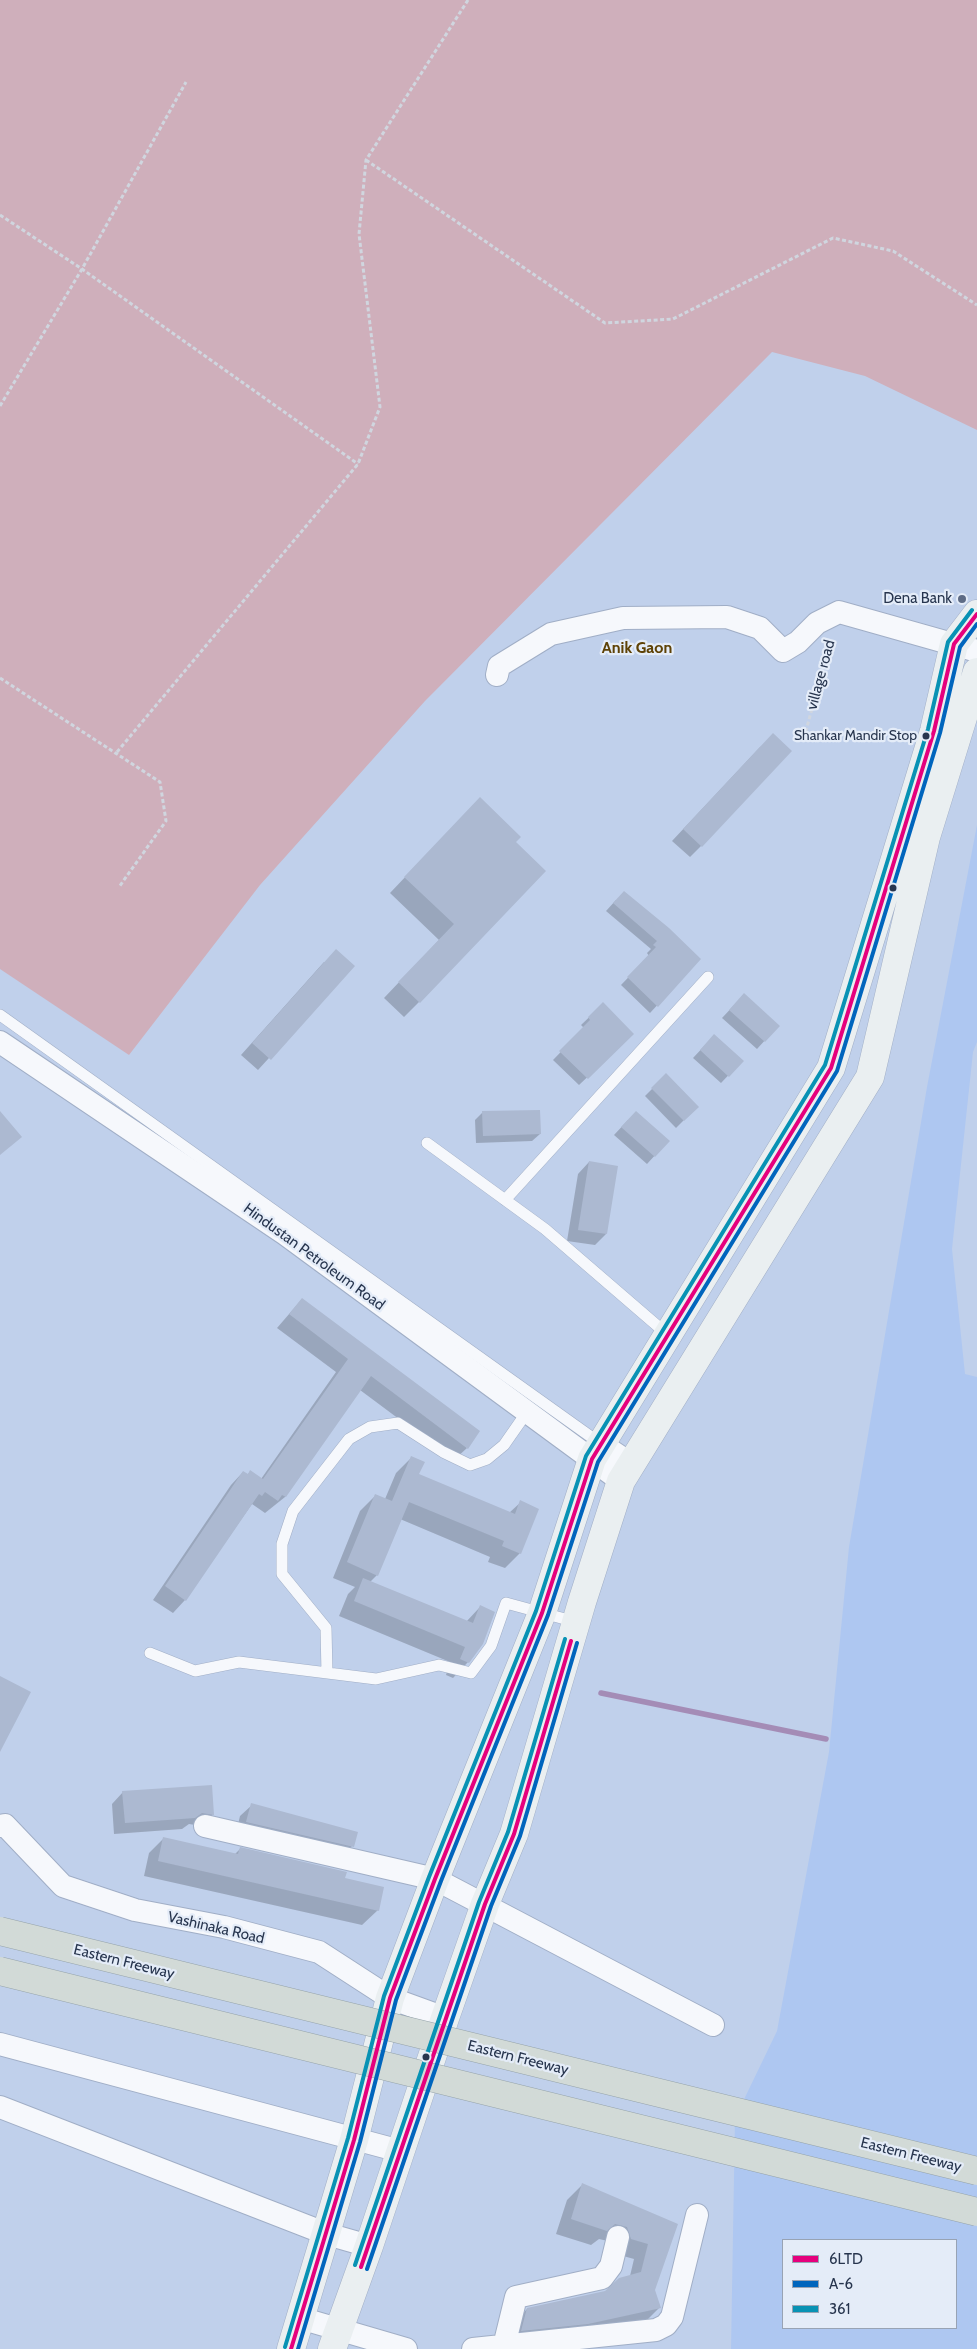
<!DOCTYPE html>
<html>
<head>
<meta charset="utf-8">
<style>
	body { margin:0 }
	#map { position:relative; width:977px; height:2349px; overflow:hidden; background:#c0d0eb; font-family:Cabin,sans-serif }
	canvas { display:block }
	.legend { position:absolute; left:782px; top:2239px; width:175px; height:90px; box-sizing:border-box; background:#e4ecf8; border:1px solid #98a3b4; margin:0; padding:6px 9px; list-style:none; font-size:15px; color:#27354e }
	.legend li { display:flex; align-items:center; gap:10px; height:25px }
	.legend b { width:25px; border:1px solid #98a3b4 }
</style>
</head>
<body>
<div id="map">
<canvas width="977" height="2349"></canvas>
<ul class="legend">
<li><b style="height:6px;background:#e5007d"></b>6LTD</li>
<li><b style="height:6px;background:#0065bd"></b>A-6</li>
<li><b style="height:6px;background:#0892b4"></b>361</li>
</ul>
</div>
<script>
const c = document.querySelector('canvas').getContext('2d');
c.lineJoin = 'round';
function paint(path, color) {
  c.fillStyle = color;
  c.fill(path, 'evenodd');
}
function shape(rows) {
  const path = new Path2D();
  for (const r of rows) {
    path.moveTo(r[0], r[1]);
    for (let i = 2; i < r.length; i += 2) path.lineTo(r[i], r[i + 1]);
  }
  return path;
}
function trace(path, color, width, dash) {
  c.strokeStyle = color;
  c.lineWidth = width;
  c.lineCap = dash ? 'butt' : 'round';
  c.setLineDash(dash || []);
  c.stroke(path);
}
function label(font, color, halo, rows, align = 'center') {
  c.font = font + ' Cabin,sans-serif';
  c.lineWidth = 4.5;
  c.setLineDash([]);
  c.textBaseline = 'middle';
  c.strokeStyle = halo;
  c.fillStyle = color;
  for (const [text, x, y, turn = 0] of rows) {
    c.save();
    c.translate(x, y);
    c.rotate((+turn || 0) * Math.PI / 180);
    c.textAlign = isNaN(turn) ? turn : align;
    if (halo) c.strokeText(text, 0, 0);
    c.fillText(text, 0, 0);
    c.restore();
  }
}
const built = shape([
	[977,825,977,1042,973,1052,952,1249,965,1374,977,1377,977,2349,731,2349,735,2118,777,2031,829,1752,849,1547,927,1087],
	[783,2240,956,2240,956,2328,783,2328]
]);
const green = shape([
	[0,0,977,0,977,430,865,376,772,352,425,701,260,885,129,1055,0,969]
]);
const shadow = shape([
	[761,746,701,846,690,857,672,841],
	[465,814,514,842,419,1002,404,1017,384,998,439,940,390,893],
	[616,900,700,959,650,1013,621,985,649,956,647,953,651,949,606,911],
	[324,962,353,966,258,1070,241,1055],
	[737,1002,778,1026,757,1049,722,1018],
	[603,1004,633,1034,579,1085,553,1060,584,1028,581,1025],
	[707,1043,742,1061,721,1083,693,1058],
	[666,1075,697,1107,676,1128,645,1096],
	[483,1112,540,1134,532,1141,476,1143,475,1120],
	[628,1120,668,1141,647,1164,614,1135],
	[589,1162,606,1234,595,1245,567,1241,578,1174],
	[302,1299,467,1448,454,1460,360,1390,285,1497,265,1513,252,1504,185,1600,173,1613,153,1600,231,1485,243,1472,247,1475,250,1472,261,1479,336,1372,277,1328],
	[411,1458,418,1475,509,1513,521,1502,520,1553,505,1568,488,1562,490,1557,400,1519,377,1575,370,1582,466,1622,480,1607,468,1662,453,1678,446,1675,450,1662,339,1616,348,1594,355,1587,333,1578,360,1511,376,1495,385,1499,396,1473],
	[123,1792,213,1814,202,1826,189,1824,182,1829,114,1834,112,1804],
	[252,1805,352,1846,341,1858,236,1833,240,1816],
	[164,1838,235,1854,240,1849,344,1879,378,1910,362,1925,144,1876,149,1853],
	[582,2185,677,2225,654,2290,659,2308,644,2323,507,2345,512,2325,527,2309,605,2292,630,2276,634,2259,616,2254,612,2242,599,2239,591,2245,556,2234,567,2200]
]);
const stream = shape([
	[601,1693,826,1739]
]);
const building = shape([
	[773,733,792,751,702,847,683,829],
	[480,797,521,837,516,842,546,871,420,1003,398,982,454,924,404,877],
	[624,891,669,928,701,959,658,1007,627,977,656,947,653,945,657,941,613,903],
	[336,949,355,966,271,1060,252,1043],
	[744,993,780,1026,765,1042,729,1010],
	[603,1002,634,1034,588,1079,559,1051,590,1020,588,1017],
	[714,1034,744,1061,729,1077,700,1050],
	[666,1073,699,1107,684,1121,651,1088],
	[540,1110,541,1134,483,1136,482,1111],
	[0,1111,22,1137,0,1155],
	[636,1111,670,1141,655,1157,621,1127],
	[589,1161,618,1166,607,1234,578,1230],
	[302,1298,480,1431,468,1449,371,1376,286,1497,282,1495,278,1501,265,1492,262,1496,259,1494,186,1601,165,1586,243,1471,248,1474,250,1470,263,1479,348,1359,289,1314],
	[411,1456,425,1462,419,1474,515,1514,520,1500,539,1509,521,1554,502,1546,504,1541,409,1502,378,1576,347,1562,375,1494,392,1501],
	[363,1578,473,1623,480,1605,495,1612,483,1644,469,1663,460,1659,465,1647,354,1601],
	[0,1676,31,1692,0,1752],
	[212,1785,214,1815,202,1813,195,1818,125,1823,122,1791],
	[251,1803,358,1832,354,1847,246,1822],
	[163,1837,238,1854,240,1847,347,1872,345,1878,384,1887,379,1911,158,1861],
	[582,2183,678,2224,655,2290,661,2308,588,2324,521,2331,527,2308,605,2291,619,2278,641,2272,648,2244,631,2239,627,2227,615,2224,607,2231,571,2219]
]);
const path = shape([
	[366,160,605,323,673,319,833,238,893,251,977,305],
	[0,215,82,269,358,464],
	[0,406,82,269,186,82],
	[0,678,160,782,166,821,119,887],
	[804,738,831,639],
	[117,752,358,464,380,407,359,234,366,160,468,0]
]);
const lane = shape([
	[0,1015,601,1444],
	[427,1143,545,1229,668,1335],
	[505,1200,708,977],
	[150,1653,195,1671,239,1662,376,1679,439,1665,471,1673,491,1646,506,1603,576,1622],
	[327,1673,326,1628,282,1574,282,1544,293,1511,349,1439,370,1427,398,1423,443,1452,470,1465,487,1459,504,1445,527,1412]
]);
const street = shape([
	[497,675,499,666,551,634,623,618,727,617,760,628,783,651,798,642,817,623,839,612,977,651],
	[0,1042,285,1234,621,1481],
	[601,1444,631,1464],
	[0,1826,5,1825,63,1886,135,1910,224,1927,319,1952,390,1998,445,2018],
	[205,1826,435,1879,713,2025],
	[0,2044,400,2151],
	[0,2107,327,2234,369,2246],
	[300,2318,406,2349],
	[504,2346,516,2297,602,2278,611,2266,618,2237],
	[473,2349,656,2330,666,2325,672,2317,697,2215]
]);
const secondary = shape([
	[291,2349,354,2140,390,1998,435,1879,542,1613,592,1459,831,1068,934,731,954,644,977,614],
	[332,2349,369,2246,445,2018,485,1904,514,1834,582,1602,621,1481,870,1077,926,837,977,672]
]);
const highwayBridge = shape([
	[0,1931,977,2171],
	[0,1971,977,2212]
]);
const bus1 = shape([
	[361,2267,485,1904,514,1834,571,1641],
	[291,2349,354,2140,390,1998,435,1879,542,1613,592,1459,831,1068,934,731,954,644,977,614]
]);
const bus2 = shape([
	[367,2269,491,1906,520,1836,577,1643],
	[298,2349,360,2142,396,2000,441,1881,548,1615,598,1462,837,1071,940,733,960,647,977,624]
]);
const bus3 = shape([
	[355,2265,479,1902,508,1832,565,1639],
	[285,2347,348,2138,384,1996,429,1877,536,1611,586,1456,825,1065,928,729,948,642,972,610]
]);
const markers = [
	[962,599,5,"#5d6b85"],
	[926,736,4.5,"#27354e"],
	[893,888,4.5,"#27354e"],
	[426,2057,4.5,"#27354e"]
];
const busNames = [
	["Shankar Mandir Stop",917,736]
];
const poiNames = [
	["Dena Bank",952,599]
];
const streetNames = [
	["village road",821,675,-75],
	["Hindustan Petroleum Road",314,1257,36],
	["Vashinaka Road",216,1928,13],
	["Eastern Freeway",124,1962,14],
	["Eastern Freeway",518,2058,14],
	["Eastern Freeway",911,2155,14]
];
const neighbourhoodNames = [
	["Anik Gaon",637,648]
];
paint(built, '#aec7f1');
paint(green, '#cfafbb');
paint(shadow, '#0003');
trace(stream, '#a48cb6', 5.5);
paint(building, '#acb9d1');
trace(lane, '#a0aec6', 12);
trace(street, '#a0aec6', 24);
trace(secondary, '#a0aec6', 29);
trace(path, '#d0d6df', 3, [4, 2.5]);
trace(lane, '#f6f8fc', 11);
trace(street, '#f6f8fc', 22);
trace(secondary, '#eaeff1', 28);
trace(highwayBridge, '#95a3aa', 29, []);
trace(highwayBridge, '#d2dad7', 28);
trace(bus1, '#e5007d', 4);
trace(bus2, '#0065bd', 4);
trace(bus3, '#0892b4', 4);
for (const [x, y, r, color] of markers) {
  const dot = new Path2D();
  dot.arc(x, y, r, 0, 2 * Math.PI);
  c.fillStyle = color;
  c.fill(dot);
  trace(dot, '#e4ecf8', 2);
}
label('14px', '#27354e', '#e4ecf8', busNames, 'right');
label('15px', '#27354e', '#e4ecf8', poiNames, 'right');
label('15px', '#27354e', '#e4ecf8', streetNames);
label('bold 16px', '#5e4206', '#e4ecf8', neighbourhoodNames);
</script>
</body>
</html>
